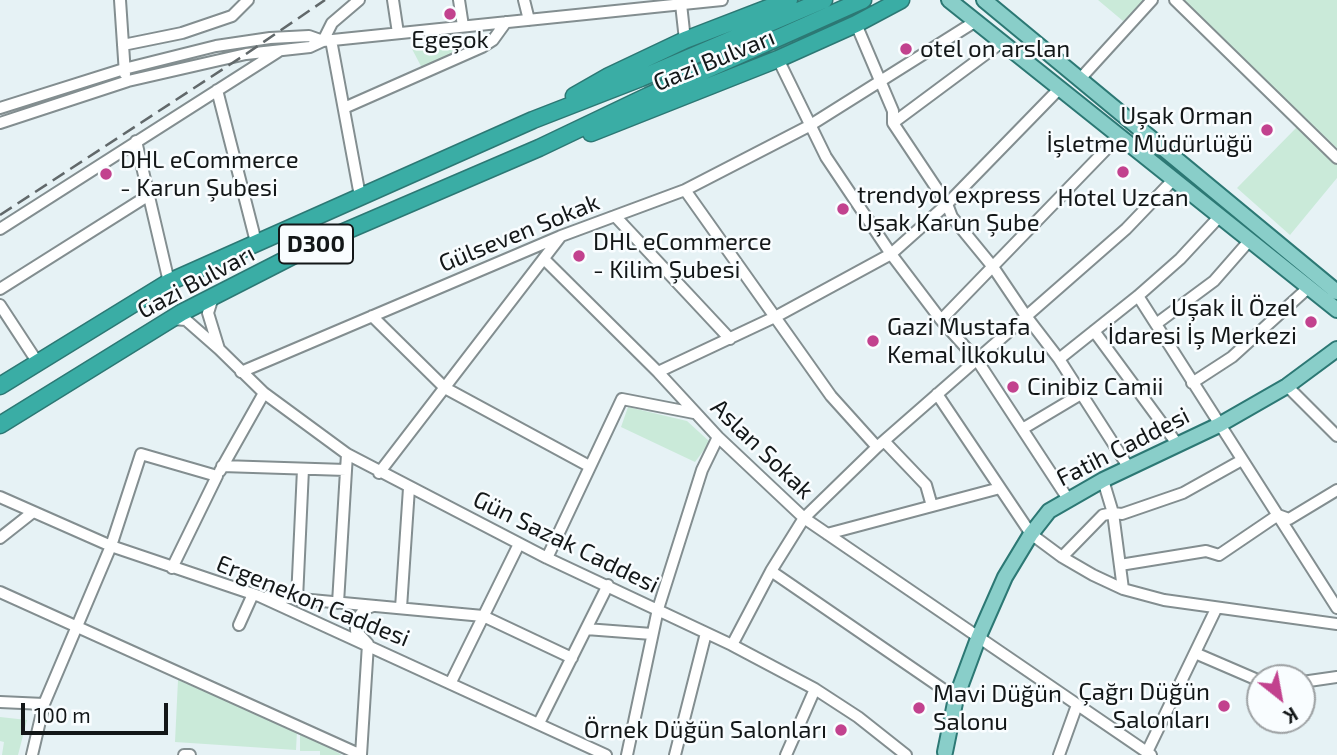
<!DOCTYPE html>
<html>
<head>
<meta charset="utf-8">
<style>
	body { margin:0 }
	#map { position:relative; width:1337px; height:755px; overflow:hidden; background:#e6f2f5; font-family:"Exo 2",sans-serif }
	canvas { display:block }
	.north { position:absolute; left:1246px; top:664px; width:70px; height:70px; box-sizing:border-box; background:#f9fdff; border:2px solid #9da1a3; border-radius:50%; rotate:149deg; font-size:19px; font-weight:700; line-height:28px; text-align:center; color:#131718 }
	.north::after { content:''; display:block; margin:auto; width:24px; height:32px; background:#c2428e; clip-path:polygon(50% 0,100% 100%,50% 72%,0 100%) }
	.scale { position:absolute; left:21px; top:703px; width:147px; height:32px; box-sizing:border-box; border:4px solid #131718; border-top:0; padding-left:9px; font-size:21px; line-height:24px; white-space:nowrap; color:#131718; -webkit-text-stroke:5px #f9fdff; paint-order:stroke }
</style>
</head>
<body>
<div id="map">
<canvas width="1337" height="755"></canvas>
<div class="north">K</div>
<div class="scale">100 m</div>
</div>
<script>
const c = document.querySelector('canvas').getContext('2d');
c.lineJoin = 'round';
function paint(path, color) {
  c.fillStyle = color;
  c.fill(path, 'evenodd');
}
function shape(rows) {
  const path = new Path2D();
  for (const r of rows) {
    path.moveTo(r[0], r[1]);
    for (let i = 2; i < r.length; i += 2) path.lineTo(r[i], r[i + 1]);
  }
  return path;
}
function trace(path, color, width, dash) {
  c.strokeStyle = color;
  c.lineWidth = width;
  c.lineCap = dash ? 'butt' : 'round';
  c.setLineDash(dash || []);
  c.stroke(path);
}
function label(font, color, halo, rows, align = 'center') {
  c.font = font + ' "Exo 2",sans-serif';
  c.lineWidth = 5;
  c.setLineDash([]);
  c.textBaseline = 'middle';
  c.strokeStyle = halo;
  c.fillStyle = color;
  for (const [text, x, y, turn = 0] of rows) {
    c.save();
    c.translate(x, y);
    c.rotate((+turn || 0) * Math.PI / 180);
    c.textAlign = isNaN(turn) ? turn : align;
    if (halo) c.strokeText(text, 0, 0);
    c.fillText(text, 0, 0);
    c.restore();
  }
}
const green = shape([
	[1098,0,1145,0,1123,21],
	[1181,0,1337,0,1337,148],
	[477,40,422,68,412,49],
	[1297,127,1337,165,1337,178,1290,235,1237,188],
	[628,407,687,421,710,442,695,462,621,427],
	[178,680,297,731,296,750,175,742],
	[0,717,27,720,18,755,2,755,4,742,0,741],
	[300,731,342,755,320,755,320,751,300,751]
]);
const minor = shape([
	[120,0,125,74],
	[393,0,398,33],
	[459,0,463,26],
	[524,0,529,20],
	[1175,0,1337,158],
	[681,4,685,40],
	[856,24,893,111,893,123,947,204,952,217,993,267,1026,316,1059,359,1129,468],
	[331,40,360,196],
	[323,41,332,23,359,0],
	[123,45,182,33,232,16,248,0],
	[778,59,826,157,891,254,941,320,977,360,1068,499],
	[1080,79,1152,0],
	[217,90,256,242],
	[0,108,124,69,216,46,270,38,309,36,323,41],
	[344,108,482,47,493,40,506,22],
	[0,123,128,81,246,54,310,47,323,41,722,0],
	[893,123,1002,42],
	[136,141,169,282],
	[685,190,831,396,877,447],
	[615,216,730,339],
	[0,229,279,51],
	[544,259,658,372,718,437,804,518,1151,755],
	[0,289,149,195],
	[1138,296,1337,608],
	[213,297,208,313,219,349],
	[0,305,38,363],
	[372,316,445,388,589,466],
	[172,319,186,320,219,349,264,393,347,454,547,558,732,645,815,689,858,717,906,755],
	[941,320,1119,136],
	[1156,324,1214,281,1249,241],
	[1094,331,1178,445],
	[1059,359,1138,296,1180,259,1219,217],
	[241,372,561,236,685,190,809,126,976,21],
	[658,372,777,316,891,254,947,204,1059,89],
	[1192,383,1232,357,1308,288],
	[1287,386,1337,436],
	[937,394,1031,534,1062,557,1093,575,1123,589,1164,600,1337,624],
	[1024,428,1081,394],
	[884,441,926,485,932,506],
	[222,466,346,470],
	[220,471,264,393],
	[379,473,561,236],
	[1103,480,1113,513,1123,589],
	[0,497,111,546,259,596,606,755],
	[827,534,1000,488],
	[0,538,33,512],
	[1062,557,1103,515,1113,513,1122,514,1183,493,1242,460],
	[547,558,622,399,694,413],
	[1120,565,1206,551,1219,555,1278,515,1289,519,1337,490],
	[771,571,956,698],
	[0,592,361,755,368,644,356,631,356,620,365,609,373,606],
	[268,596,483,616,572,658],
	[297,599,303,469],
	[338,603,347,454],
	[401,608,409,488],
	[239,625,253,594],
	[586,629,652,634],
	[732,645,771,571,804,518,877,447,1126,229,1173,180],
	[1195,653,1260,681],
	[451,682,519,544],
	[1302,682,1337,677],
	[0,702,44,704],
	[539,723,608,585],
	[1147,752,1216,609],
	[32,755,44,704,111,546,141,454,217,476,172,568],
	[184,755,190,755],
	[627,755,658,609,702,470,718,437],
	[675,755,706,633],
	[786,755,815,689],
	[1059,755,1077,705]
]);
const major = shape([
	[949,0,1337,310],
	[984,0,1337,292],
	[945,752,956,698,979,636,1005,577,1031,534,1049,511,1103,480,1219,425,1287,386,1337,349]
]);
const highway = shape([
	[574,96,609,76,685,40,789,0],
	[591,133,778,59,856,24,901,0],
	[0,386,169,282,533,120,641,78,824,0],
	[0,425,181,313,318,243,539,148,648,96,863,0]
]);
const rail = shape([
	[0,215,246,54,325,0]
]);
const markers = [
	[450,14,7,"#c2428e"],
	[906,49,7,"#c2428e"],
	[1267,130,7,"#c2428e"],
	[1123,172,7,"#c2428e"],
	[106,174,7,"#c2428e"],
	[843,209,7,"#c2428e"],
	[579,256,7,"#c2428e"],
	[1311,322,7,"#c2428e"],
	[873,341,7,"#c2428e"],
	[1013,387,7,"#c2428e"],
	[1224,706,7,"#c2428e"],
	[919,708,7,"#c2428e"],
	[841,730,7,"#c2428e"]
];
const shields = [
	[316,244,74]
];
const shieldNames = [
	["D300",316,244]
];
const poiNames = [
	["Egeşok",450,40,"center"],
	["otel on arslan",920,49],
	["Uşak Orman",1253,116,"right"],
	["İşletme Müdürlüğü",1253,144,"right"],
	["DHL eCommerce",120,160],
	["- Karun Şubesi",120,188],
	["trendyol express",857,195],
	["Uşak Karun Şube",857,223],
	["Hotel Uzcan",1123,198,"center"],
	["DHL eCommerce",593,242],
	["- Kilim Şubesi",593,270],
	["Uşak İl Özel",1297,308,"right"],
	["İdaresi İş Merkezi",1297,336,"right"],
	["Gazi Mustafa",887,327],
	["Kemal İlkokulu",887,355],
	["Cinibiz Camii",1027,387],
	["Çağrı Düğün",1210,692,"right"],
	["Salonları",1210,720,"right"],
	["Mavi Düğün",933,694],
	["Salonu",933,722],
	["Örnek Düğün Salonları",827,730,"right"]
];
const streetNames = [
	["Gazi Bulvarı",714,60,-22],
	["Gülseven Sokak",519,233,-22],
	["Gazi Bulvarı",196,282,-28],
	["Fatih Caddesi",1123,447,-27],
	["Aslan Sokak",762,449,44],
	["Gün Sazak Caddesi",566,542,26],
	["Ergenekon Caddesi",313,601,22]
];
paint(green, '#caead9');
trace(minor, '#838e90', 14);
trace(major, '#2c7874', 18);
trace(highway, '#2c7874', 19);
trace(minor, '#fff', 10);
trace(major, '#89cec9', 14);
trace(highway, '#3aada5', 16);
trace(rail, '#61686a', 2.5, [14, 7]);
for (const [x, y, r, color] of markers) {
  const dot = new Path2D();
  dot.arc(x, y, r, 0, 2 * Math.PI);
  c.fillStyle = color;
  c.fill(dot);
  trace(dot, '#f9fdff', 2.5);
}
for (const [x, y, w] of shields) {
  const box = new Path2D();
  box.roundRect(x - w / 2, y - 19.5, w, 39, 5);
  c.fillStyle = '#f9fdff';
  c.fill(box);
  trace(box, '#131718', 2);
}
label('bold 23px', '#131718', null, shieldNames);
label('24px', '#131718', '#f9fdff', poiNames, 'left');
label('24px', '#131718', '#f9fdff', streetNames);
</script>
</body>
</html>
